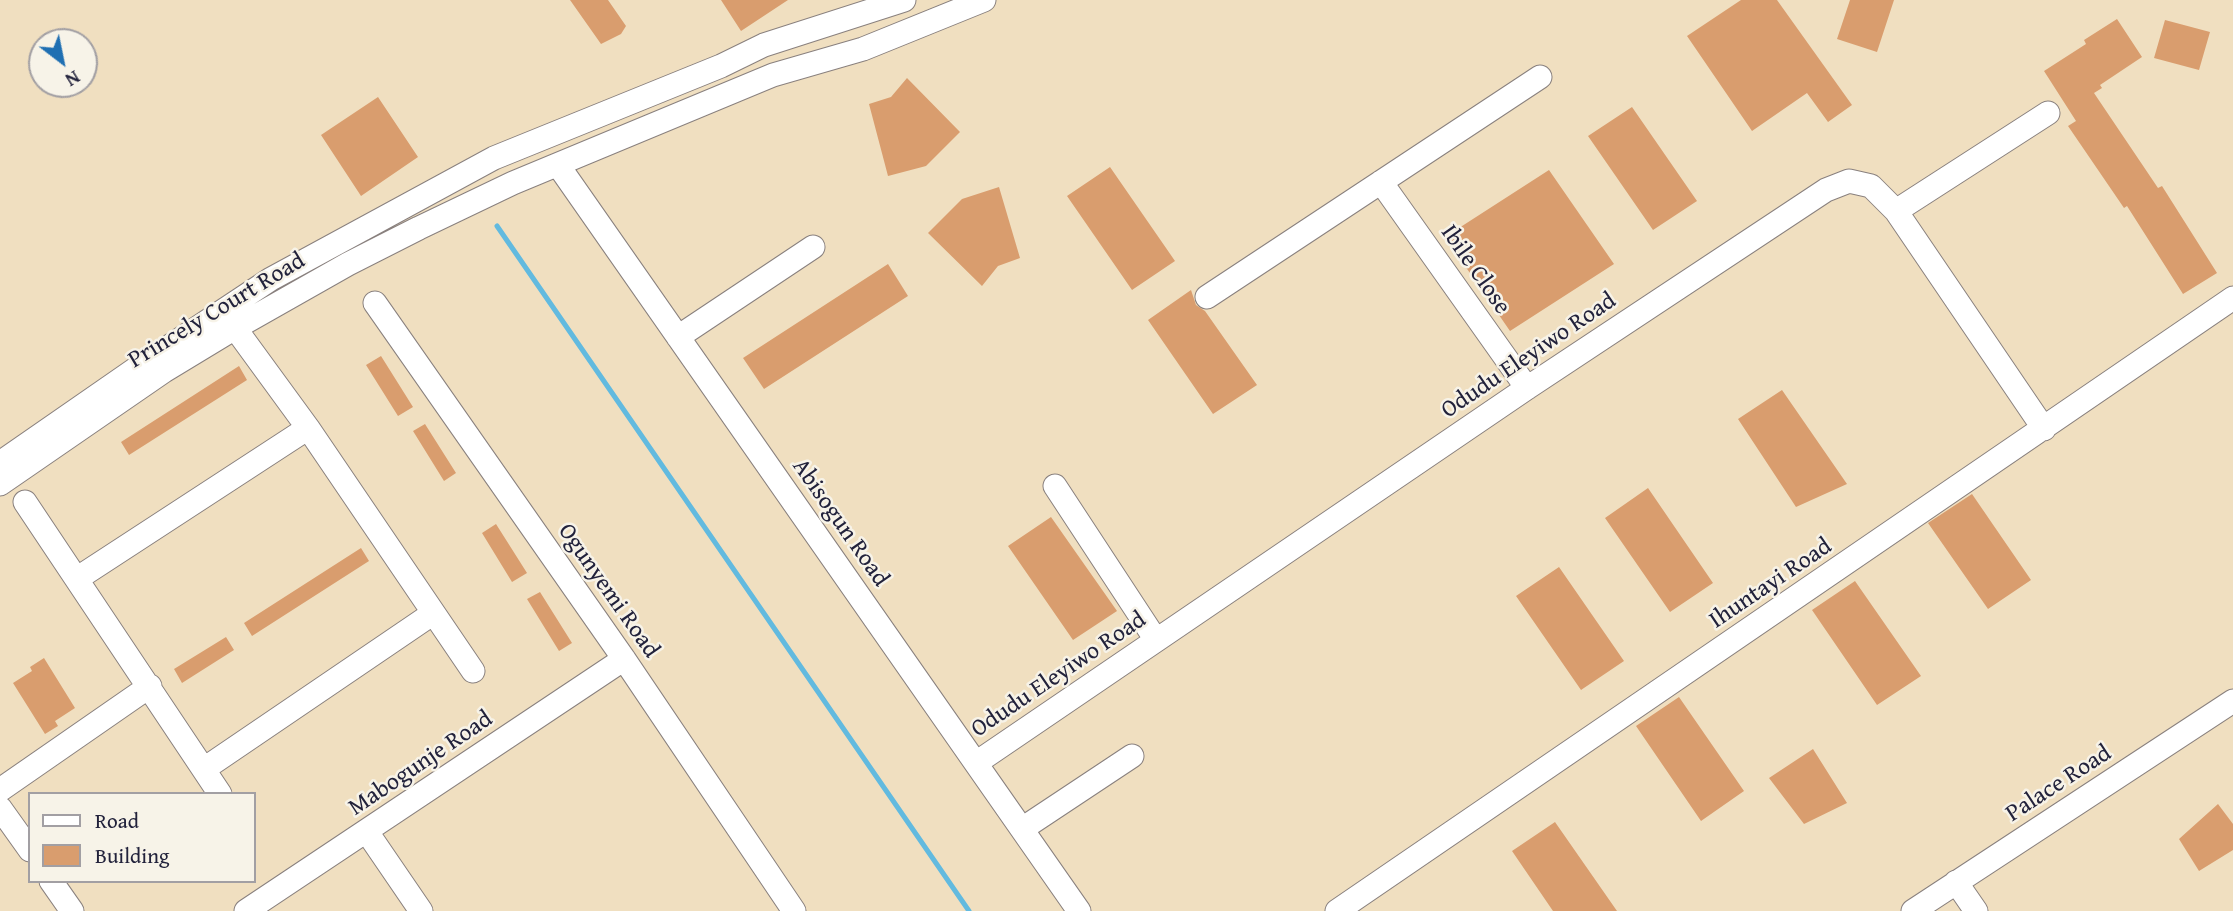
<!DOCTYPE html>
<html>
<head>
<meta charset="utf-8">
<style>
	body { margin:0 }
	#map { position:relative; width:2233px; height:911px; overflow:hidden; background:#f0dfc0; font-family:"Gentium Book Plus",serif }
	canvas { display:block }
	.legend { position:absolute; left:28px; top:792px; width:228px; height:91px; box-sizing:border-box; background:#f7f3e8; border:2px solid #a29fa3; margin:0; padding:9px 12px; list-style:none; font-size:21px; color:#22223b }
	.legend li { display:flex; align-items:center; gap:14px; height:35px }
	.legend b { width:35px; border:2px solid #a29fa3 }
	.north { position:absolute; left:28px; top:28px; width:70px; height:70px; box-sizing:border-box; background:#f7f3e8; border:2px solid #a29fa3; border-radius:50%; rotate:148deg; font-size:19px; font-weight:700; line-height:28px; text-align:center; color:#22223b }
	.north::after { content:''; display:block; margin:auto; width:24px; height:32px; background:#1f6fb2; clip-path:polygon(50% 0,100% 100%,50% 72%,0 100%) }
</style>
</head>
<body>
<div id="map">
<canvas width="2233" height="911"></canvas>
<ul class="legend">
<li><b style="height:9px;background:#fff"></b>Road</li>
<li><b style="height:19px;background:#d99d6e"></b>Building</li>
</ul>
<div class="north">N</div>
</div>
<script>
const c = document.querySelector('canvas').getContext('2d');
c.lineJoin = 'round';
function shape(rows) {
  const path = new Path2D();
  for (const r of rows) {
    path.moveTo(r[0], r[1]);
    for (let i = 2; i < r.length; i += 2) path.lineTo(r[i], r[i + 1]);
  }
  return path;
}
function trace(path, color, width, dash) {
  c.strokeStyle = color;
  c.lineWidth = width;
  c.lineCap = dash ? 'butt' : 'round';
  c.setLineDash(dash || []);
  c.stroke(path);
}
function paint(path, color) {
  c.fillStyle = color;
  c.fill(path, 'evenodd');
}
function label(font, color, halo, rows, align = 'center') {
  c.font = font + ' "Gentium Book Plus",serif';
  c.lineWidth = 5;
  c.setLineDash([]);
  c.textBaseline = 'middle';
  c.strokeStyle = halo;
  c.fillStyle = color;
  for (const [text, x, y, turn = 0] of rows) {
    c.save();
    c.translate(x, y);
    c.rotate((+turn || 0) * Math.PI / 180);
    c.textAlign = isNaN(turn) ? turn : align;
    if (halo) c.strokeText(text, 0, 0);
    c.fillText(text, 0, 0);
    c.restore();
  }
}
const stream = shape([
	[497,226,969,911]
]);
const building = shape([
	[570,0,608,0,626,26,621,34,601,44],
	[721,0,788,0,741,31],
	[1741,0,1777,0,1852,105,1828,122,1807,93,1752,131,1687,36],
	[1850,0,1894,0,1877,52,1837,39],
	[2117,19,2142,57,2100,85,2102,88,2094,93,2158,188,2162,186,2217,273,2183,294,2127,206,2124,208,2068,126,2076,121,2044,71,2086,44,2084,40],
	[2165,20,2210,32,2199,70,2154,58],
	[907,78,960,132,926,166,888,176,869,104,891,97],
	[378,97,418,157,361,196,321,135],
	[1632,107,1697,201,1653,230,1588,136],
	[1110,167,1175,261,1132,290,1067,196],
	[1549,170,1614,264,1510,331,1445,237],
	[999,187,1020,258,998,266,982,286,928,233,962,199],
	[888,264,908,296,764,389,743,358],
	[1191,290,1196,305,1205,311,1257,385,1213,414,1148,320],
	[381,356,413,407,398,416,366,365],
	[239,366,247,380,129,455,121,442],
	[1782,390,1847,484,1796,507,1738,419],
	[425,424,456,473,444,481,413,431],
	[1648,488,1713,583,1670,612,1605,518],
	[1972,494,2031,580,1988,609,1928,523],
	[1051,517,1117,611,1073,640,1008,546],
	[496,524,527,573,512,582,482,533],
	[361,548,369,561,252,636,244,623],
	[1559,567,1624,661,1581,690,1516,596],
	[1855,581,1921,676,1877,705,1812,610],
	[540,592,572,643,559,651,527,599],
	[226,637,234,650,182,683,174,669],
	[44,658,75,708,55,721,58,726,45,734,13,683,32,671,30,667],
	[1679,697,1744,791,1701,821,1636,726],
	[1813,749,1847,803,1804,824,1769,778],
	[2218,804,2233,824,2233,850,2199,871,2179,839],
	[1555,822,1617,911,1553,911,1512,851]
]);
const minor = shape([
	[558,165,1079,911],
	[1381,182,1527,388],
	[1896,211,2048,113],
	[1207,297,1540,77],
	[375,303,624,659,794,911],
	[235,328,308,428,473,671],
	[678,337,813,247],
	[0,463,137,368,271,279,494,158,721,66,764,45,904,0],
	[0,484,164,371,235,328,348,264,419,228,513,183,773,75,863,49,984,0],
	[1055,486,1156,640],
	[25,502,220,794],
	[78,578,308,428],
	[976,763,1527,388,1826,190,1849,181,1871,186,1896,211,2044,429],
	[204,769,432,614],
	[0,790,150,686],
	[0,808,30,850],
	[1022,829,1132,756],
	[367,832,421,911],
	[51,881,72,911],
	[1956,882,1976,911],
	[246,911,624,659],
	[1337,911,2233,298],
	[1913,911,2233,701]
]);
const streetNames = [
	["Ibile Close",1475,270,55],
	["Princely Court Road",217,311,-31],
	["Odudu Eleyiwo Road",1529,356,-34],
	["Abisogun Road",840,523,55],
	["Ihuntayi Road",1771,584,-34],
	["Ogunyemi Road",608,591,55],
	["Odudu Eleyiwo Road",1059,675,-34],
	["Mabogunje Road",421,764,-34],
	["Palace Road",2059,784,-33]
];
trace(stream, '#62badf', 5);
paint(building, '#d99d6e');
trace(minor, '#89807e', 25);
trace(minor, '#fff', 23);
label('24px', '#22223b', '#f7f3e8', streetNames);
</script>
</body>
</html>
